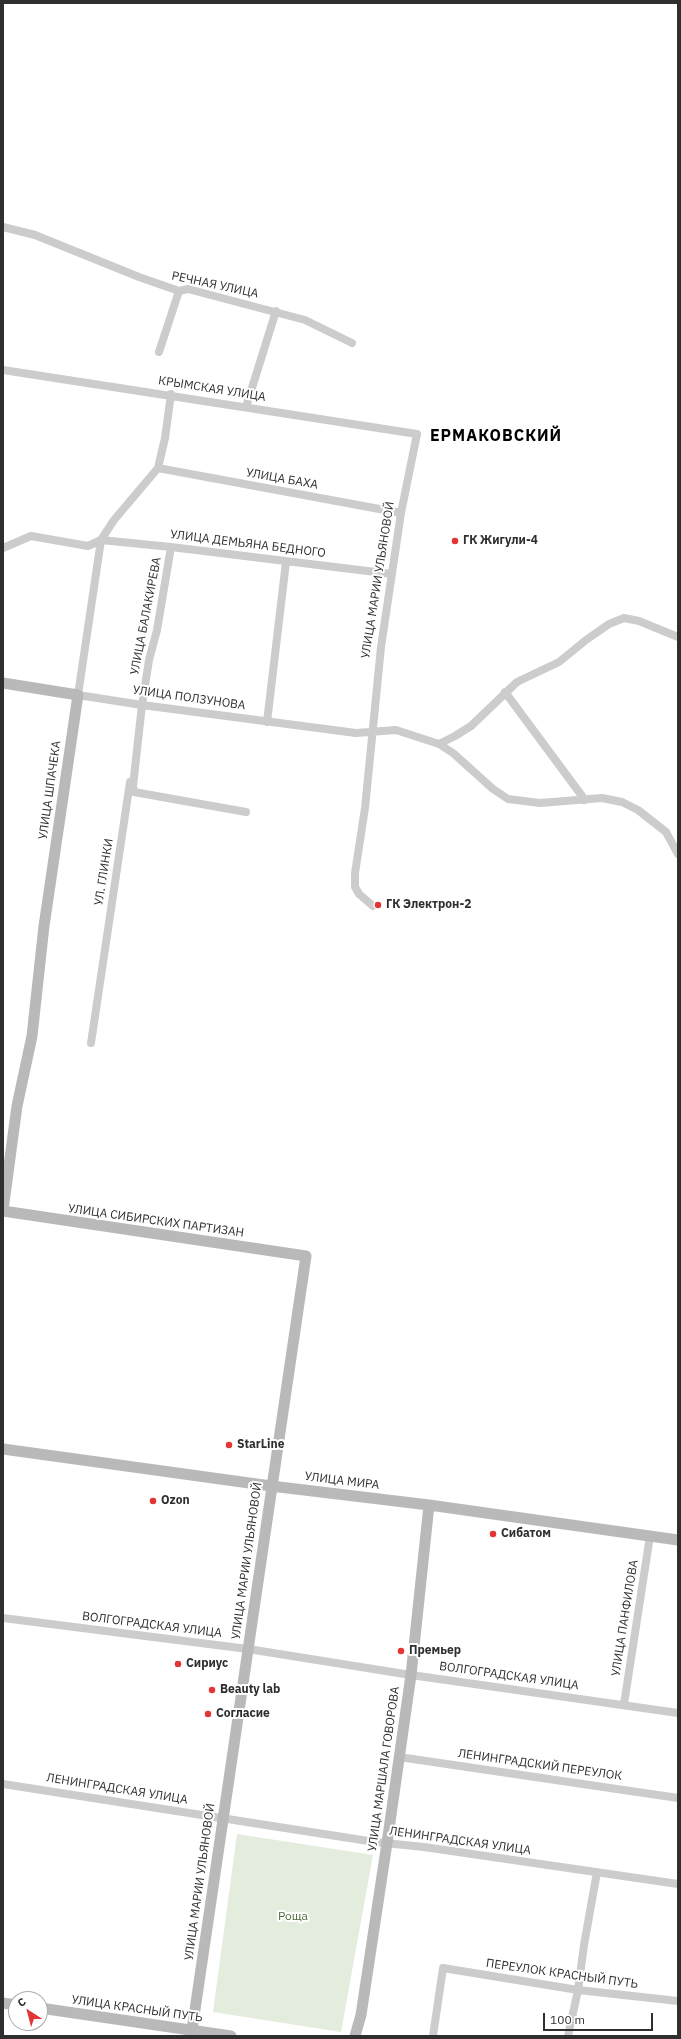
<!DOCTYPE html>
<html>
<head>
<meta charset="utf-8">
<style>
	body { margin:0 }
	#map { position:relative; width:681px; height:2039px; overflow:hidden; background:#fff; font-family:"IBM Plex Sans",sans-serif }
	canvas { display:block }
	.frame { position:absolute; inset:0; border:4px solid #2f2f2f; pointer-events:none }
	.north { position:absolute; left:8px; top:1991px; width:40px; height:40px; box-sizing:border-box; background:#fff; border:1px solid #acacac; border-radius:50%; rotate:324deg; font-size:11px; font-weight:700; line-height:16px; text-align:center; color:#2f2f2f }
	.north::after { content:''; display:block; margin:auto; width:14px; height:18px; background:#e33436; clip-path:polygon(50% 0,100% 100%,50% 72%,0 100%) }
	.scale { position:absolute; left:543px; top:2013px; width:110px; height:18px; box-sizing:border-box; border:2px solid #2f2f2f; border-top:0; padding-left:5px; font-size:12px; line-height:14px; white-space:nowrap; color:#2f2f2f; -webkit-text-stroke:3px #fff; paint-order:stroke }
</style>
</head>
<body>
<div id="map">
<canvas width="681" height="2039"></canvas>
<div class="frame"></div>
<div class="north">С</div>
<div class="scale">100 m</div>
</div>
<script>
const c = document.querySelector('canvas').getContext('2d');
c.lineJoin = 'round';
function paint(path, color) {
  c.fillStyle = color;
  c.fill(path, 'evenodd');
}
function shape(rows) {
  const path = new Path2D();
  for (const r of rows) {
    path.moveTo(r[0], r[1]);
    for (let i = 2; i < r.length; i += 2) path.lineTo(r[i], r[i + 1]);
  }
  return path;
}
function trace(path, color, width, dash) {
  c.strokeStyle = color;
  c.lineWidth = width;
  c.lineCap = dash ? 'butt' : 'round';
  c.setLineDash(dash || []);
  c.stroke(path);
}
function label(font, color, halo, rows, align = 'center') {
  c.font = font + ' "IBM Plex Sans",sans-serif';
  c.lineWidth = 4;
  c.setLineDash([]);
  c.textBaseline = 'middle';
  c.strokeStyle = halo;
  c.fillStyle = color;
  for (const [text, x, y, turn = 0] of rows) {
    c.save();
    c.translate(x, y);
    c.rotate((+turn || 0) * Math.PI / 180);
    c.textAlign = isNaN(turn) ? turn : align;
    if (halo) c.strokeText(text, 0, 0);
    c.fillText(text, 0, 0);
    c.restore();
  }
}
const green = shape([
	[237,1834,373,1855,341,2032,213,2012]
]);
const street = shape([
	[3,227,35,235,139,277,179,291,188,289,305,320,352,343],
	[159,352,179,291],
	[3,370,417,434,401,513,381,647,365,808,355,873,355,887,359,894,373,906],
	[171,394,165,438,158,468,114,520,101,540,78,695,142,705,356,733,396,730,439,744,453,753,493,789,508,799,540,803,602,798,622,802,638,810,666,832,678,854],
	[246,407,276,311],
	[158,468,401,513],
	[171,547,157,630,149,660,142,705,133,786,134,792,246,812],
	[3,548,31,536,88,546,101,540,171,547,392,574],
	[505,692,585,800],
	[267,722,286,562],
	[439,744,455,736,471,726,517,682,559,662,586,640,609,624,624,618,639,621,678,637],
	[91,1043,130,782],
	[3,1618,248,1649,411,1675,678,1713],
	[624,1704,650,1536],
	[399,1757,678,1798],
	[3,1784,375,1842,424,1847,678,1884],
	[433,2036,443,1968,578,1990,678,2001],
	[568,2036,578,1990,584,1945,597,1872]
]);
const secondary = shape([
	[3,683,78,695,44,926,32,1036,17,1106,3,1210],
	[3,1211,306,1256,192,2030],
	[3,1449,271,1486,429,1505,678,1540],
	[3,2003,16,2005],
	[40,2008,231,2036],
	[355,2036,361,2015,387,1843,411,1675,429,1505]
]);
const markers = [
	[455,541,4,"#e33436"],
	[378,905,4,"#e33436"],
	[229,1445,4,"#e33436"],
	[153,1501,4,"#e33436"],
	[493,1534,4,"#e33436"],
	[401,1651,4,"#e33436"],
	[178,1664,4,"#e33436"],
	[212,1690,4,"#e33436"],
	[208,1714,4,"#e33436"]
];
const streetNames = [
	["РЕЧНАЯ УЛИЦА",215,285,12],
	["КРЫМСКАЯ УЛИЦА",212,389,9],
	["УЛИЦА БАХА",282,479,10],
	["УЛИЦА ДЕМЬЯНА БЕДНОГО",248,544,7],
	["УЛИЦА МАРИИ УЛЬЯНОВОЙ",378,580,-81],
	["УЛИЦА БАЛАКИРЕВА",146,616,-79],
	["УЛИЦА ПОЛЗУНОВА",189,698,8],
	["УЛИЦА ШПАЧЕКА",50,790,-82],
	["УЛ. ГЛИНКИ",104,872,-81],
	["УЛИЦА СИБИРСКИХ ПАРТИЗАН",156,1221,8],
	["УЛИЦА МИРА",342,1481,7],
	["УЛИЦА МАРИИ УЛЬЯНОВОЙ",247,1561,-82],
	["УЛИЦА ПАНФИЛОВА",625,1618,-81],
	["ВОЛГОГРАДСКАЯ УЛИЦА",152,1625,7],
	["ВОЛГОГРАДСКАЯ УЛИЦА",509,1676,8],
	["ЛЕНИНГРАДСКИЙ ПЕРЕУЛОК",540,1765,8],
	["УЛИЦА МАРШАЛА ГОВОРОВА",384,1769,-82],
	["ЛЕНИНГРАДСКАЯ УЛИЦА",117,1789,9],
	["ЛЕНИНГРАДСКАЯ УЛИЦА",460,1841,8],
	["УЛИЦА МАРИИ УЛЬЯНОВОЙ",200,1882,-82],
	["ПЕРЕУЛОК КРАСНЫЙ ПУТЬ",562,1974,8],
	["УЛИЦА КРАСНЫЙ ПУТЬ",137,2009,8]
];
const poiNames = [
	["ГК Жигули-4",463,541],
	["ГК Электрон-2",386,905],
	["StarLine",237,1445],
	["Ozon",161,1501],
	["Сибатом",501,1534],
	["Премьер",409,1651],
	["Сириус",186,1664],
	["Beauty lab",220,1690],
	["Согласие",216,1714]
];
const parkNames = [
	["Роща",293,1917]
];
const districtNames = [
	["ЕРМАКОВСКИЙ",496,436]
];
paint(green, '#e4ecdd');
trace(street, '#ccc', 8);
trace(secondary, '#b9b9b9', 11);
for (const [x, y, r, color] of markers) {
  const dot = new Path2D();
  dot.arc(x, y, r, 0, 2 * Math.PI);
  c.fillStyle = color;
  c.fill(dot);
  trace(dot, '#fff', 1.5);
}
label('12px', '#2f2f2f', '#fff', streetNames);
label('bold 12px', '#2f2f2f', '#fff', poiNames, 'left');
label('12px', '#4f6a3d', '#fff', parkNames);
c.letterSpacing = '1px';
label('bold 16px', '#000', '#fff', districtNames);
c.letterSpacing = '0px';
</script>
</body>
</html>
